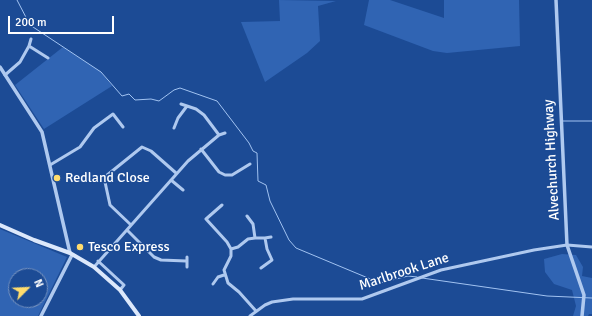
<!DOCTYPE html>
<html>
<head>
<meta charset="utf-8">
<style>
	body { margin:0 }
	#map { position:relative; width:592px; height:316px; overflow:hidden; background:#1c4b95; font-family:Signika,sans-serif }
	canvas { display:block }
	.north { position:absolute; left:8px; top:268px; width:40px; height:40px; box-sizing:border-box; background:#1c4b95; border:1px solid #7793bf; border-radius:50%; rotate:66deg; font-size:11px; font-weight:700; line-height:16px; text-align:center; color:#fff }
	.north::after { content:''; display:block; margin:auto; width:14px; height:18px; background:#ffdc6d; clip-path:polygon(50% 0,100% 100%,50% 72%,0 100%) }
	.scale { position:absolute; left:8px; top:16px; width:106px; height:18px; box-sizing:border-box; border:2px solid #fff; border-top:0; padding-left:5px; font-size:12px; line-height:14px; white-space:nowrap; color:#fff; -webkit-text-stroke:3px #1c4b95; paint-order:stroke }
</style>
</head>
<body>
<div id="map">
<canvas width="592" height="316"></canvas>
<div class="north">N</div>
<div class="scale">200 m</div>
</div>
<script>
const c = document.querySelector('canvas').getContext('2d');
c.lineJoin = 'round';
function paint(path, color) {
  c.fillStyle = color;
  c.fill(path, 'evenodd');
}
function shape(rows) {
  const path = new Path2D();
  for (const r of rows) {
    path.moveTo(r[0], r[1]);
    for (let i = 2; i < r.length; i += 2) path.lineTo(r[i], r[i + 1]);
  }
  return path;
}
function trace(path, color, width, dash) {
  c.strokeStyle = color;
  c.lineWidth = width;
  c.lineCap = dash ? 'butt' : 'round';
  c.setLineDash(dash || []);
  c.stroke(path);
}
function label(font, color, halo, rows, align = 'center') {
  c.font = font + ' Signika,sans-serif';
  c.lineWidth = 3;
  c.setLineDash([]);
  c.textBaseline = 'middle';
  c.strokeStyle = halo;
  c.fillStyle = color;
  for (const [text, x, y, turn = 0] of rows) {
    c.save();
    c.translate(x, y);
    c.rotate((+turn || 0) * Math.PI / 180);
    c.textAlign = isNaN(turn) ? turn : align;
    if (halo) c.strokeText(text, 0, 0);
    c.fillText(text, 0, 0);
    c.restore();
  }
}
const green = shape([
	[279,0,336,1,318,6,320,41,307,53,265,82,241,22,280,21],
	[369,0,390,0,444,18,444,0,519,0,520,46,447,53,433,51,364,25],
	[63,47,101,72,112,86,44,129,15,85],
	[0,229,67,257,38,316,0,316],
	[16,276,40,276,40,300,16,300],
	[562,254,576,255,583,267,582,276,592,278,592,314,589,314,588,316,573,316,576,306,572,290,554,284,545,272,544,259]
]);
const stream = shape([
	[17,0,30,25,101,72,122,96,129,94,135,100,151,99,159,101,174,90,180,88,217,101,249,143,253,151,257,153,258,181,266,185,270,201,289,240,296,248,380,283,408,276,417,277],
	[563,121,592,121],
	[422,278,547,296,592,298]
]);
const minor = shape([
	[29,46,31,39],
	[5,75,20,62,29,46,48,58],
	[181,104,196,109,204,115,219,135],
	[174,128,178,118,187,106],
	[201,149,219,172,225,175,232,175,250,164],
	[50,165,80,147,94,128,113,114,123,127],
	[171,180,183,190],
	[222,205,206,219,227,242,231,249,231,256,224,270,228,283,239,292,256,311],
	[131,225,110,205,105,182,106,176,142,147,151,151,176,173],
	[127,230,154,257,161,260,186,261],
	[255,238,265,238,267,249,272,260,261,268],
	[265,238,271,237],
	[231,249,238,247,248,239,255,238,253,224,247,216],
	[187,257,187,267],
	[98,261,124,285,120,290],
	[94,267,188,161,219,135,225,133],
	[213,284,218,277,224,275],
	[250,316,265,305,272,302,293,299,362,299,441,270,534,250,567,245,592,247]
]);
const tertiary = shape([
	[556,0,567,245,584,295,582,316],
	[0,67,42,132,70,253],
	[41,316,72,255]
]);
const secondary = shape([
	[0,225,34,240,70,253,94,267,120,290,139,316]
]);
const markers = [
	[57,178,4,"#ffdc6d"],
	[80,247,4,"#ffdc6d"]
];
const streetNames = [
	["Alvechurch Highway",552,160,-93],
	["Marlbrook Lane",404,272,-18]
];
const poiNames = [
	["Redland Close",65,178],
	["Tesco Express",88,247]
];
paint(green, '#3064b3');
trace(stream, '#a2c3f1', 1);
trace(minor, '#afc9ef', 3);
trace(tertiary, '#afc9ef', 3.5);
trace(secondary, '#dce8fb', 4);
for (const [x, y, r, color] of markers) {
  const dot = new Path2D();
  dot.arc(x, y, r, 0, 2 * Math.PI);
  c.fillStyle = color;
  c.fill(dot);
  trace(dot, '#1c4b95', 1.5);
}
label('14px', '#fff', '#1c4b95', streetNames);
label('14px', '#fff', '#1c4b95', poiNames, 'left');
</script>
</body>
</html>
